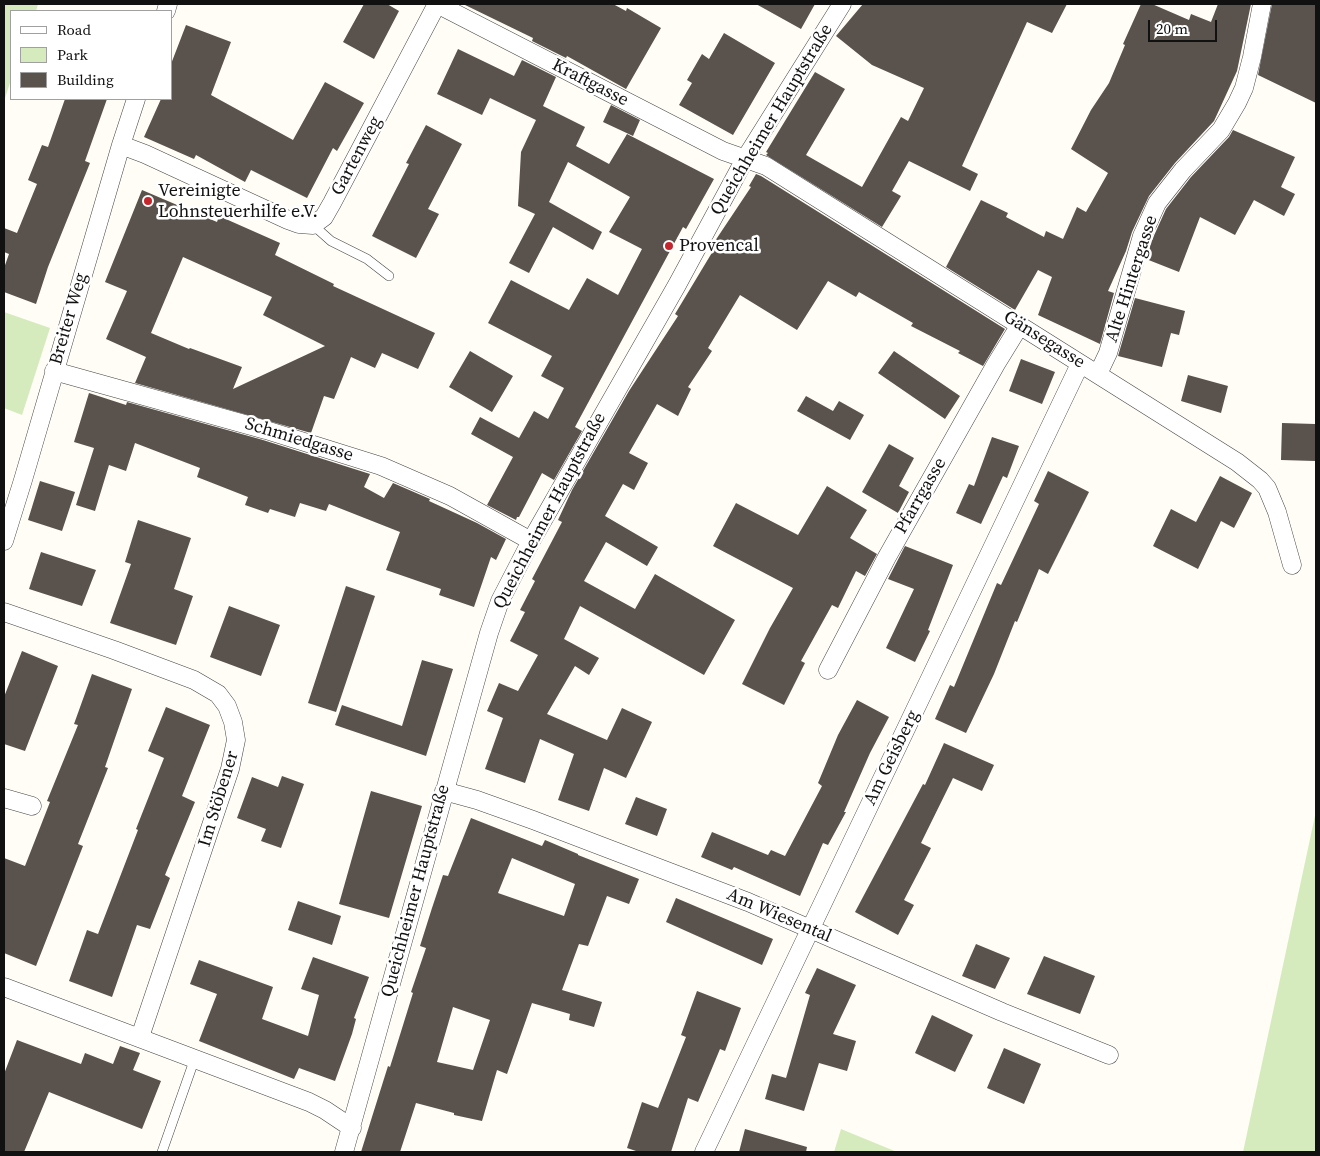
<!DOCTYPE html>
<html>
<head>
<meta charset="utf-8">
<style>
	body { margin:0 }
	#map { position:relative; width:1320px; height:1156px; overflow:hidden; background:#fffdf5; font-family:"Source Serif 4",serif }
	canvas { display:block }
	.frame { position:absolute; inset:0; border:5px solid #111; pointer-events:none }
	.legend { position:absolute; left:10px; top:10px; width:162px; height:90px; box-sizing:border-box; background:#fff; border:1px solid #a0a0a0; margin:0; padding:6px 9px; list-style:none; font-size:15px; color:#111 }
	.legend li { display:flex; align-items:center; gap:10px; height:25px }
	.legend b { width:25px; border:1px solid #a0a0a0 }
	.scale { position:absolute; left:1148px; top:20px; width:69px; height:22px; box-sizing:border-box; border:2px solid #111; border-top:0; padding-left:6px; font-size:15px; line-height:18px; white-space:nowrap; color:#111; -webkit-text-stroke:4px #fff; paint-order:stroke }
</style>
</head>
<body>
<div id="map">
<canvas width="1320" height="1156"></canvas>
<div class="frame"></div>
<ul class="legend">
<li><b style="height:6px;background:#fff"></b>Road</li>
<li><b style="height:14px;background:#d5ebbd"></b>Park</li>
<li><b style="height:14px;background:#5a524d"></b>Building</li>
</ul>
<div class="scale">20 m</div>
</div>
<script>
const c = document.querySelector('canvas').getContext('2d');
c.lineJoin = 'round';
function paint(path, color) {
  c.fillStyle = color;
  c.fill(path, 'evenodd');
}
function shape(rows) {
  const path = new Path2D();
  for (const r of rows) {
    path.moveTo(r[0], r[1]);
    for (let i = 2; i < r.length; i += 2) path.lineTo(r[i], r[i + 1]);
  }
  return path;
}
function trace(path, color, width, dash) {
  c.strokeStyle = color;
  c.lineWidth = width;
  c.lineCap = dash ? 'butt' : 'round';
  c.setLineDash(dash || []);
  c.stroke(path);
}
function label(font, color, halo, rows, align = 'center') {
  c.font = font + ' "Source Serif 4",serif';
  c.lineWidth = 5;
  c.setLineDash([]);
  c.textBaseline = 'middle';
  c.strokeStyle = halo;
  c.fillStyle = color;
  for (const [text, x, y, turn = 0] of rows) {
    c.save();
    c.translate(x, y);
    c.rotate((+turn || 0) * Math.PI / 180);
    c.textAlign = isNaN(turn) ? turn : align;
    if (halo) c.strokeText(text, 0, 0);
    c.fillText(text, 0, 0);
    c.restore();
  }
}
const green = shape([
	[4,4,38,4,36,11,11,11,11,80,4,101],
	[4,312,50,328,22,415,4,408],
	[1316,811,1316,1152,1243,1152],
	[841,1129,897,1152,834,1152]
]);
const building = shape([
	[364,4,387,4,399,11,374,59,343,42],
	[463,4,613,4,626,11,627,8,661,28,626,89,567,56,566,58,532,41,533,38],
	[756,4,815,4,801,29],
	[863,4,1067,4,1052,33,1027,22,962,166,978,174,970,191,909,161,892,191,901,196,882,227,766,155,768,153,766,152,815,72,845,89,806,155,862,187,901,117,908,121,924,88,872,65,836,36],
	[1141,4,1152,4,1189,20,1191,14,1211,22,1218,4,1251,4,1237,71,1214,121,1175,163,1149,196,1132,232,1126,251,1108,291,1114,293,1100,344,1038,315,1052,277,1038,270,1015,310,946,267,981,200,1008,213,1006,217,1044,237,1046,231,1063,239,1077,207,1086,212,1108,173,1071,149,1091,110,1109,83,1125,45,1123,44],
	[1272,4,1316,4,1316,103,1258,75],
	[186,25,231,42,211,95,293,140,325,82,364,103,337,151,333,148,307,198,251,170,245,182,196,155,194,159,144,137,161,99,171,99,171,64],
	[724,33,775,63,733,135,679,105,692,83,687,80,702,54,709,59],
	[458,49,514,76,522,60,556,77,543,106,585,127,576,146,609,164,627,134,714,179,686,229,683,227,575,427,582,431,554,480,542,473,519,517,517,517,516,520,487,505,513,457,471,434,480,417,519,438,534,411,548,419,564,388,541,376,552,356,488,323,511,280,569,310,587,278,618,295,642,249,609,232,630,197,568,162,549,202,602,232,593,250,553,227,529,273,509,263,535,214,518,206,521,152,536,120,490,98,482,115,437,94],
	[65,99,107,99,85,161,90,163,48,267,36,304,4,292,4,268,9,254,4,252,4,228,17,233,37,184,28,180,42,145,48,147],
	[611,105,640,120,633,136,603,122],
	[426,125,462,144,428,209,439,214,416,258,372,236,409,164,406,163],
	[1233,130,1295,157,1281,187,1295,194,1284,216,1254,200,1235,235,1200,217,1179,272,1146,259,1152,240,1166,209,1191,177,1229,137],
	[756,174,761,176,1005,329,983,366,958,353,960,351,911,326,913,323,859,292,856,297,828,281,797,330,740,295,708,348,712,351,688,387,691,389,678,416,657,404,629,453,648,463,634,490,623,484,605,516,658,547,647,566,606,542,584,581,635,609,655,574,735,620,704,675,580,606,564,639,599,658,589,675,575,666,547,714,607,740,622,708,652,722,626,778,604,768,589,811,558,800,574,754,540,739,525,783,485,769,503,718,487,711,499,683,518,691,538,655,510,641,525,612,520,610,535,581,532,579,562,522,558,520,572,490,629,391,678,316,675,314,716,246,713,244,751,187,749,186],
	[142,190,217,222,219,216,280,243,275,255,334,284,333,286,435,333,418,369,382,353,375,368,351,357,334,399,324,396,311,433,135,383,146,357,106,339,127,291,105,282],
	[183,257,272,297,263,315,325,346,233,389,242,367,190,348,189,349,151,333],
	[1135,298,1185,311,1179,335,1171,333,1162,367,1118,356],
	[470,351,513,376,492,412,449,387],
	[894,351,960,396,945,419,878,373],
	[1021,359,1055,372,1042,404,1009,391],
	[1188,375,1228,386,1221,413,1181,401],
	[89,393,126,405,127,402,263,440,370,474,364,487,384,498,393,483,430,499,429,501,477,523,506,539,496,560,491,557,474,607,439,595,441,589,386,570,400,532,329,504,326,511,300,503,295,517,270,509,268,513,245,505,248,497,197,477,200,468,135,443,126,471,109,465,95,511,76,505,94,448,74,442],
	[806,396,833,411,839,401,864,415,850,440,797,411],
	[1282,423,1315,424,1315,461,1281,460],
	[992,437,1019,446,1007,478,1003,476,981,524,956,513,969,484,974,486],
	[889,444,914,458,899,486,909,492,898,513,862,492],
	[1048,471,1089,492,1048,574,1039,569,1017,622,1015,621,994,674,966,733,935,719,950,685,954,687,997,583,1001,585,1039,504,1034,501],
	[1220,476,1252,493,1234,528,1221,521,1198,569,1153,546,1171,509,1196,522],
	[40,481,75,492,62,531,28,520],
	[827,486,867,510,850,538,877,554,865,576,856,571,838,608,832,605,801,661,805,663,784,705,742,684,770,628,793,588,713,546,736,503,798,535],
	[138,520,191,538,174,589,193,596,176,645,110,623,131,564,125,562],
	[905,546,953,565,928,630,930,631,915,662,886,648,914,589,888,579],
	[41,552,96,570,82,606,29,589],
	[346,586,375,596,336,712,308,703],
	[229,606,280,625,261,676,210,657],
	[22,651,58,666,25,751,4,744,4,697],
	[422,660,453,669,426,756,335,725,342,705,402,726],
	[92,674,132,689,105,767,108,768,78,844,83,846,36,966,4,953,4,858,25,866,50,802,47,801,78,725,74,724],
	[857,700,889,717,870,753,844,812,846,812,828,845,823,843,800,896,734,867,732,870,701,857,712,832,768,855,771,850,785,856,822,786,818,783,838,735],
	[166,707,210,725,182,796,195,802,165,875,170,878,150,929,137,925,112,997,69,981,87,930,98,934,138,830,136,829,164,758,148,751],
	[944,743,994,765,982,791,953,778,921,843,931,848,904,900,914,905,898,935,855,912,923,784,925,785],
	[282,776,304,784,281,848,261,841,266,829,237,818,252,777,278,787],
	[371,791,422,806,389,918,339,904],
	[636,797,667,809,657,836,625,824],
	[471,818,542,846,545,840,578,854,578,855,639,879,629,904,607,896,588,946,579,944,562,990,602,1002,594,1027,569,1020,570,1014,532,1003,507,1074,497,1070,482,1121,454,1115,454,1113,416,1103,400,1152,361,1152,388,1066,390,1067,413,993,411,992,426,948,420,946,432,908,443,875,448,876],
	[512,858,575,884,564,916,498,893],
	[453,1007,490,1020,473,1070,437,1062],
	[676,898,773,939,762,965,666,922],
	[298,901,341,916,332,945,288,930],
	[976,944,1010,958,995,989,962,976],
	[1044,956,1095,976,1080,1014,1027,994],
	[313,957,369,977,354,1018,356,1019,352,1034,335,1081,299,1068,294,1079,199,1041,217,994,190,984,199,960,273,987,262,1019,308,1036,319,995,301,989],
	[817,968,856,985,833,1034,856,1041,847,1071,819,1063,804,1111,765,1099,772,1074,786,1078,810,995,805,993],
	[697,991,741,1008,725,1051,720,1049,698,1102,688,1098,671,1152,639,1152,627,1148,642,1102,658,1108,686,1037,681,1035],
	[932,1015,973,1035,955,1072,915,1053],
	[17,1040,81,1064,85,1053,113,1064,120,1046,140,1053,133,1070,161,1081,142,1129,49,1092,24,1152,4,1152,4,1074],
	[1004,1048,1041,1064,1024,1104,987,1088],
	[745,1129,807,1147,806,1152,739,1152]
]);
const service = shape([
	[313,225,331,241,367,259,389,276],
	[162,1152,195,1058]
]);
const minor = shape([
	[437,4,723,151,766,166,1237,462,1260,480,1267,488,1277,512,1292,565],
	[166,11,168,4],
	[121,145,145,154,288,220,299,224,313,225,324,217,332,203,437,4],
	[54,371,266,430,381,466,450,496,531,541],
	[1098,374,1108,353,1142,236,1157,203,1183,170,1221,130,1237,103,1244,88,1252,57,1262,4],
	[4,541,23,480,121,145,136,99],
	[4,612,114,650,194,680,218,694,227,706,233,722,236,740,230,769,140,1037],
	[828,670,887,557,996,364,1020,325],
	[444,791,477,800,533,820,748,902,1002,1012,1109,1055],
	[4,798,32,806],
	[4,987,309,1102,325,1110,352,1128],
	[344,1152,489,633,500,601,531,541,677,285,745,159,842,4],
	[704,1152,1080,364]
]);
const markers = [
	[148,201,5,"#c4262e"],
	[669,246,5,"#c4262e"]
];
const streetNames = [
	["Kraftgasse",590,83,27],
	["Queichheimer Hauptstraße",772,120,-59],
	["Gartenweg",357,156,-62],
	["Alte Hintergasse",1132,279,-72],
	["Breiter Weg",69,319,-74],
	["Gänsegasse",1044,340,32],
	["Schmiedgasse",299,440,17],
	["Pfarrgasse",921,496,-60],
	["Queichheimer Hauptstraße",550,511,-62],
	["Am Geisberg",892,758,-64],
	["Im Stöbener",219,799,-73],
	["Queichheimer Hauptstraße",416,891,-75],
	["Am Wiesental",779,916,23]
];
const poiNames = [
	["Vereinigte",158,191],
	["Lohnsteuerhilfe e.V.",158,212],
	["Provencal",679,246]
];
paint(green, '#d5ebbd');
paint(building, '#5a524d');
trace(service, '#444', 10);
trace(minor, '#444', 19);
trace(service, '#fff', 9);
trace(minor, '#fff', 18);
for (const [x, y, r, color] of markers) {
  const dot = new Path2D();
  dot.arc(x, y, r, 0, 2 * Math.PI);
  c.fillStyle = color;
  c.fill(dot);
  trace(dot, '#fff', 2);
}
label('18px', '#111', '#fff', streetNames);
label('18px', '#111', '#fff', poiNames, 'left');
</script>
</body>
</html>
